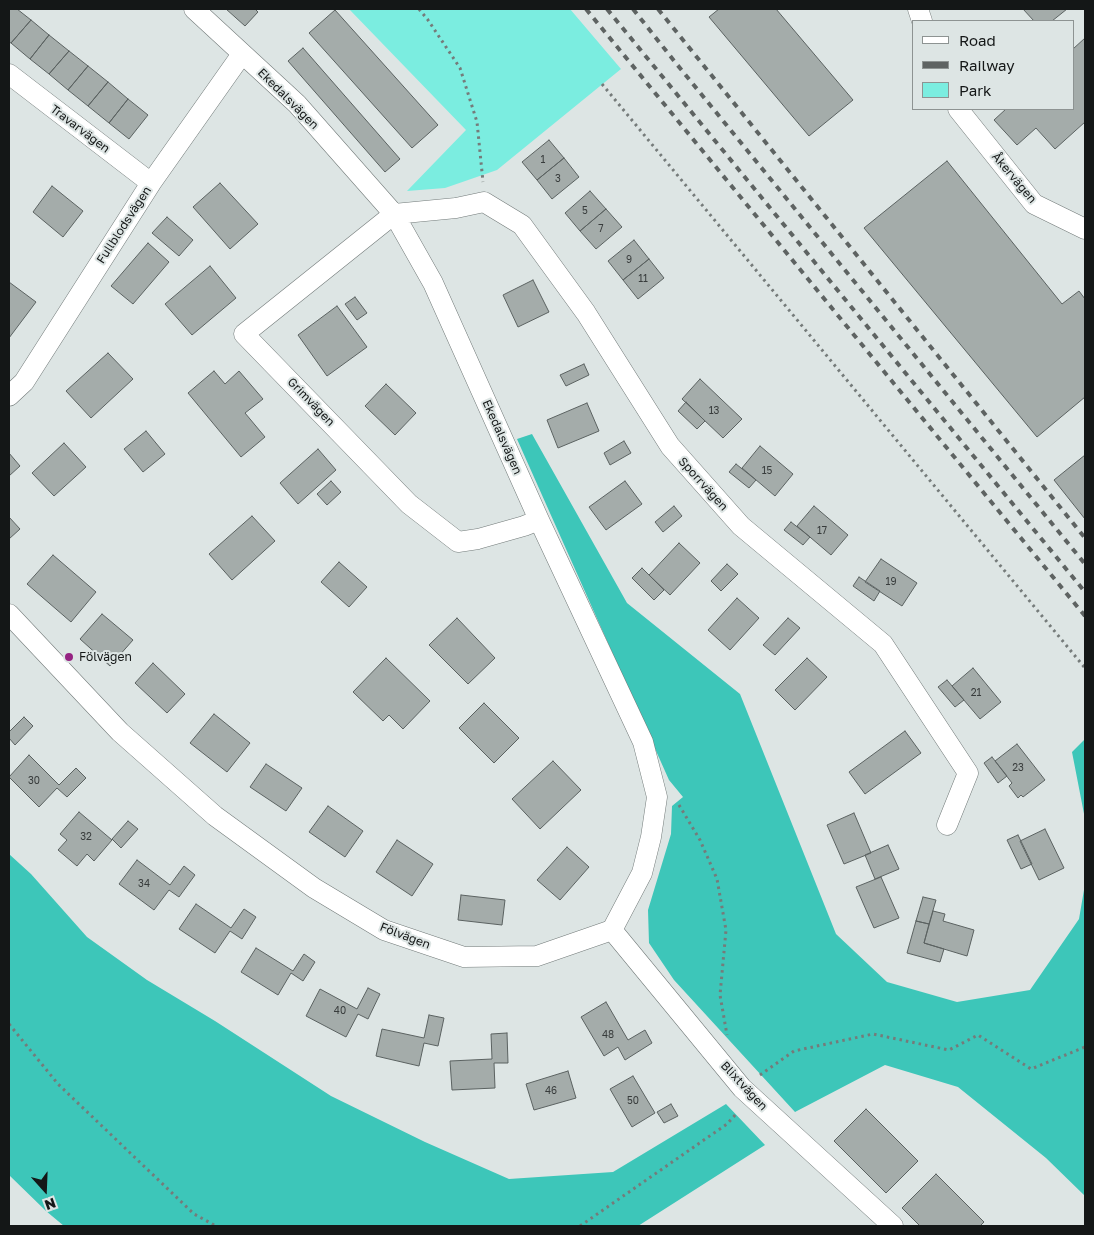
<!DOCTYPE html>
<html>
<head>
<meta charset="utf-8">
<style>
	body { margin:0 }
	#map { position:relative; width:1094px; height:1235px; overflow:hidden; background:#dde5e4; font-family:"Golos Text",sans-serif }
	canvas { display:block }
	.frame { position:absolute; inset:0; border:10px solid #141717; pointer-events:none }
	.legend { position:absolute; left:912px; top:20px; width:162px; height:90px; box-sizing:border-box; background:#dde5e4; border:1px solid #8d9392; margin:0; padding:6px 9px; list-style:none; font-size:15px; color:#141717 }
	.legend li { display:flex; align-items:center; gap:10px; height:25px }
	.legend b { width:25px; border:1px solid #8d9392 }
	.north { position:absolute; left:20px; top:1165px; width:50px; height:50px; -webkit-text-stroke:4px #dde5e4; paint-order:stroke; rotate:160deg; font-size:14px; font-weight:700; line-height:20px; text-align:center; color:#141717 }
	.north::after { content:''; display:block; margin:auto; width:18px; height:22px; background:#141717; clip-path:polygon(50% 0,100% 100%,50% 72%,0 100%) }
</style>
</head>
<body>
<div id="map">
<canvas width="1094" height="1235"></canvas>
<div class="frame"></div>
<ul class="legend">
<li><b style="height:6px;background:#fff"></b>Road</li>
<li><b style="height:6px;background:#5e6362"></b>Railway</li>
<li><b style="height:14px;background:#7bede0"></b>Park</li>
</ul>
<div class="north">N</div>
</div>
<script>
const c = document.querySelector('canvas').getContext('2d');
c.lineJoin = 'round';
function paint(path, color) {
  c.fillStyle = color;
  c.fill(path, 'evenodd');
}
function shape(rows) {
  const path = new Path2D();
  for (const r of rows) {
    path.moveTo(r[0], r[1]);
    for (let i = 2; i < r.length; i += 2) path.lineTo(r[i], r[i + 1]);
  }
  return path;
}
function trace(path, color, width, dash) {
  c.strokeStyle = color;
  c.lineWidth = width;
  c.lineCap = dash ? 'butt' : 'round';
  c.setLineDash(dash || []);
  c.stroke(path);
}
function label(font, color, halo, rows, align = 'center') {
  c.font = font + ' "Golos Text",sans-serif';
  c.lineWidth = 4;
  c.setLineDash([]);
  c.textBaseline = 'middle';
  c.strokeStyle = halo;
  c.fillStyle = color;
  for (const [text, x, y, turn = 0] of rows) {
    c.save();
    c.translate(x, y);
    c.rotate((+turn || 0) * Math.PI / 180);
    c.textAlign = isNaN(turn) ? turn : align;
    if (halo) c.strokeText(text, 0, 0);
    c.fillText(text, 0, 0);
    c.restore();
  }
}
const green = shape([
	[349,9,570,9,621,69,497,170,445,188,407,191,466,130]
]);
const forest = shape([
	[532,434,627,603,740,694,836,934,887,982,957,1002,1030,990,1079,919,1085,884,1085,1196,1046,1158,958,1087,885,1065,795,1112,674,980,649,943,648,910,671,834,672,806,683,797,669,780,517,439],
	[1085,739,1085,819,1072,752],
	[9,854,31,874,87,937,147,980,215,1021,331,1096,425,1142,509,1179,613,1172,726,1104,765,1145,638,1226,64,1226,46,1211,9,1175]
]);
const building = shape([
	[9,9,17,9,31,20,11,43,9,42,9,9],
	[226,9,255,9,258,12,245,26,226,9],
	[719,9,776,9,853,100,809,136,709,17,719,9],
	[1023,9,1067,9,1052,21,1034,21,1023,9],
	[335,10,438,125,412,148,309,33,335,10],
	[31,20,49,35,30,59,11,43,31,20],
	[49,35,69,51,49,74,30,59,49,35],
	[1085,38,1085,122,1055,149,1036,128,1017,145,994,120,1006,109,1073,109,1073,49,1085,38],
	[303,48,400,159,385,172,288,61,303,48],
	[69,51,88,66,68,90,49,74,69,51],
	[88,66,108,82,88,106,68,90,88,66],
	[108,82,128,99,109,123,88,106,108,82],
	[128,99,148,115,129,139,109,123,128,99],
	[549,140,564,158,537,180,522,162,549,140],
	[564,158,579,177,552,199,537,180,564,158],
	[947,161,1062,304,1079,291,1085,299,1085,397,1037,437,864,228,947,161],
	[220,183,258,224,230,249,193,207,220,183],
	[52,186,83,211,63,237,33,212,52,186],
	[590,191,606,209,580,231,565,213,590,191],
	[606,209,622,227,596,249,580,231,606,209],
	[167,217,193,240,179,256,152,233,167,217],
	[634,240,649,259,623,280,608,261,634,240],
	[148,243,169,262,133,304,111,286,148,243],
	[649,259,664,278,638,299,623,280,649,259],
	[210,266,236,298,192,335,165,304,210,266],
	[533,280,549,312,518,327,503,295,533,280],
	[9,282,36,302,9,338,9,282],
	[355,297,367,313,357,320,345,304,355,297],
	[337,306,367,347,327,376,298,335,337,306],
	[108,353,133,379,91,418,66,391,108,353],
	[584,364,589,375,566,386,560,375,584,364],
	[214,371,225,384,239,371,263,399,245,413,265,437,241,457,188,393,214,371],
	[700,379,742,419,723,438,682,399,700,379],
	[386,384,416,413,395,435,365,406,386,384],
	[686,402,705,421,697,429,678,411,686,402],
	[587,403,599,431,558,448,547,420,587,403],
	[146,431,165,454,143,472,124,449,146,431],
	[624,441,631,453,610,465,604,453,624,441],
	[64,443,86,467,54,496,32,473,64,443],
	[760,446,793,474,775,496,742,468,760,446],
	[318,449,336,470,298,504,280,483,318,449],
	[9,453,20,466,9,476,9,453],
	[1085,455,1085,519,1054,480,1085,455],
	[736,464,756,480,749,488,729,472,736,464],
	[331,481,341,492,327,505,317,494,331,481],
	[625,481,642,504,606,530,589,507,625,481],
	[674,506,682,516,663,532,655,522,674,506],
	[814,506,848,535,831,555,797,526,814,506],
	[252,516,275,541,232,580,209,554,252,516],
	[9,517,20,529,9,539,9,517],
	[791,522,810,537,803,545,784,530,791,522],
	[679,543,700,563,670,595,649,575,679,543],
	[53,555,96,592,71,622,27,584,53,555],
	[881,559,917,583,902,606,865,582,881,559],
	[339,562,367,587,349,607,321,582,339,562],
	[727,564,738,574,721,591,711,581,727,564],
	[642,568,664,590,654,600,632,578,642,568],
	[859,577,880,591,874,601,853,586,859,577],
	[737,598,759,618,730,650,708,630,737,598],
	[102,614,133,640,110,666,80,639,102,614],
	[457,618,495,658,468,684,429,645,457,618],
	[788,618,800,628,775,655,763,645,788,618],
	[386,658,430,701,403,729,389,715,383,721,353,692,386,658],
	[807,658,827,677,795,710,775,690,807,658],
	[153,663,185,694,167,713,135,683,153,663],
	[973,668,1001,702,980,719,952,686,973,668],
	[947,680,964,700,955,707,938,687,947,680],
	[484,703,519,738,494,763,459,728,484,703],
	[214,714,250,743,227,772,190,743,214,714],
	[24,717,33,726,15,745,9,738,9,732,24,717],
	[905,731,921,753,865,794,849,772,905,731],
	[1017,744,1045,780,1023,797,1021,795,1018,798,1009,786,1012,783,995,761,1017,744],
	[29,755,59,785,76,768,86,778,67,797,57,788,39,807,9,777,29,755],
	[992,757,1007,776,998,783,984,763,992,757],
	[553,761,581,790,540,829,512,799,553,761],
	[266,764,302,788,286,811,250,787,266,764],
	[328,806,363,831,345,857,309,832,328,806],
	[79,812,112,840,94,861,87,854,77,866,58,850,67,840,60,834,79,812],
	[854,813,871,853,844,864,827,825,854,813],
	[128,821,138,829,121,848,112,839,128,821],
	[1045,829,1064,868,1039,880,1020,841,1045,829],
	[1018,835,1032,864,1021,869,1007,840,1018,835],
	[397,840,433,864,412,896,376,872,397,840],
	[888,845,899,869,875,879,865,855,888,845],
	[567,847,589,867,560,900,537,880,567,847],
	[137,860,170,885,184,866,195,875,179,897,169,890,154,910,119,884,137,860],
	[881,877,899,918,874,928,856,887,881,877],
	[461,895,505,900,502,925,458,920,461,895],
	[923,897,936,900,929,924,916,921,923,897],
	[196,904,231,928,244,909,256,917,242,939,230,931,215,953,179,929,196,904],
	[933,911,945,914,943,921,974,930,967,956,924,943,933,911],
	[916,921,929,924,924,943,944,949,940,962,907,953,916,921],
	[256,948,293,971,304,954,315,962,303,981,291,973,278,995,241,972,256,948],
	[368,988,380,994,368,1019,358,1014,346,1037,306,1016,320,989,357,1009,368,988],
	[606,1002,628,1040,645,1030,652,1043,625,1060,618,1047,604,1056,581,1017,606,1002],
	[429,1015,444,1018,438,1046,424,1043,419,1066,376,1056,382,1029,424,1038,429,1015],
	[507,1033,508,1063,494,1063,495,1088,452,1090,450,1061,492,1059,491,1034,507,1033],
	[568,1071,576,1098,534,1110,526,1084,568,1071],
	[633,1076,655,1113,632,1127,610,1089,633,1076],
	[671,1104,678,1116,664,1123,657,1112,671,1104],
	[866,1109,918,1161,886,1193,834,1141,866,1109],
	[936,1174,984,1222,980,1226,920,1226,902,1208,936,1174]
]);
const path = shape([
	[419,9,428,20,460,68,477,122,483,182],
	[602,84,1085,668],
	[679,805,700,840,717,879,726,930,720,995,727,1035],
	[9,1024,58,1084,194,1214,216,1226],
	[760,1075,794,1051,873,1034,949,1050,978,1035,1031,1069,1085,1047],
	[580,1226,727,1124,737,1113]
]);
const street = shape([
	[194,9,297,104,394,214,433,283,539,520,643,742,657,797,651,837,642,873,612,930],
	[918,9,922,21],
	[9,74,151,183],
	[958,109,1034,204,1085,229],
	[9,396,24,382,151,183,242,54],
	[539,520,524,526,478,539,458,542,409,504,244,334,394,214,456,208,484,202,522,225,586,313,670,446,741,526,883,644,968,773,947,825],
	[9,614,120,732,215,816,314,888,384,930,464,957,537,956,612,930],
	[612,930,742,1088,893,1226]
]);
const rail = shape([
	[586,9,1085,616],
	[607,9,1085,592],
	[633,9,675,62,1085,564],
	[658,9,1085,538]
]);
const markers = [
	[69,657,5,"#952382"]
];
const numberNames = [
	["1",543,160],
	["3",558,179],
	["5",585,211],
	["7",601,229],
	["9",629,260],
	["11",643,279],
	["13",714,411],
	["15",767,471],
	["17",822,531],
	["19",891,582],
	["21",976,693],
	["23",1018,768],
	["30",34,781],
	["32",86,837],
	["34",144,884],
	["40",340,1011],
	["48",608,1035],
	["46",551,1091],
	["50",633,1101]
];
const streetNames = [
	["Ekedalsvägen",288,99,45],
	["Travarvägen",80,129,37],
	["Åkervägen",1014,178,50],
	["Fullblodsvägen",124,225,-57],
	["Grimvägen",311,402,46],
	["Ekedalsvägen",502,437,66],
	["Sporrvägen",703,484,48],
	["Fölvägen",405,936,21],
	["Blixtvägen",744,1086,47]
];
const poiNames = [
	["Fölvägen",79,657]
];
paint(green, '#7bede0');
paint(forest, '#3dc6b9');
paint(building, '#a4acaa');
trace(building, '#5b6261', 1);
trace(street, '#727a79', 21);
trace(path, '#757b7a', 3, [2.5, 4]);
trace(street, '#fff', 20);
trace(rail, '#5e6362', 4, [6, 6]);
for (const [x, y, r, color] of markers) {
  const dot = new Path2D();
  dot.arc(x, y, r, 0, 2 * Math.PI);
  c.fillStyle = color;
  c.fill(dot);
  trace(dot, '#dde5e4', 2);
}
label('10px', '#383c3c', null, numberNames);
label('12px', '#141717', '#dde5e4', streetNames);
label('12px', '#141717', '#dde5e4', poiNames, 'left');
</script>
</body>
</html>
